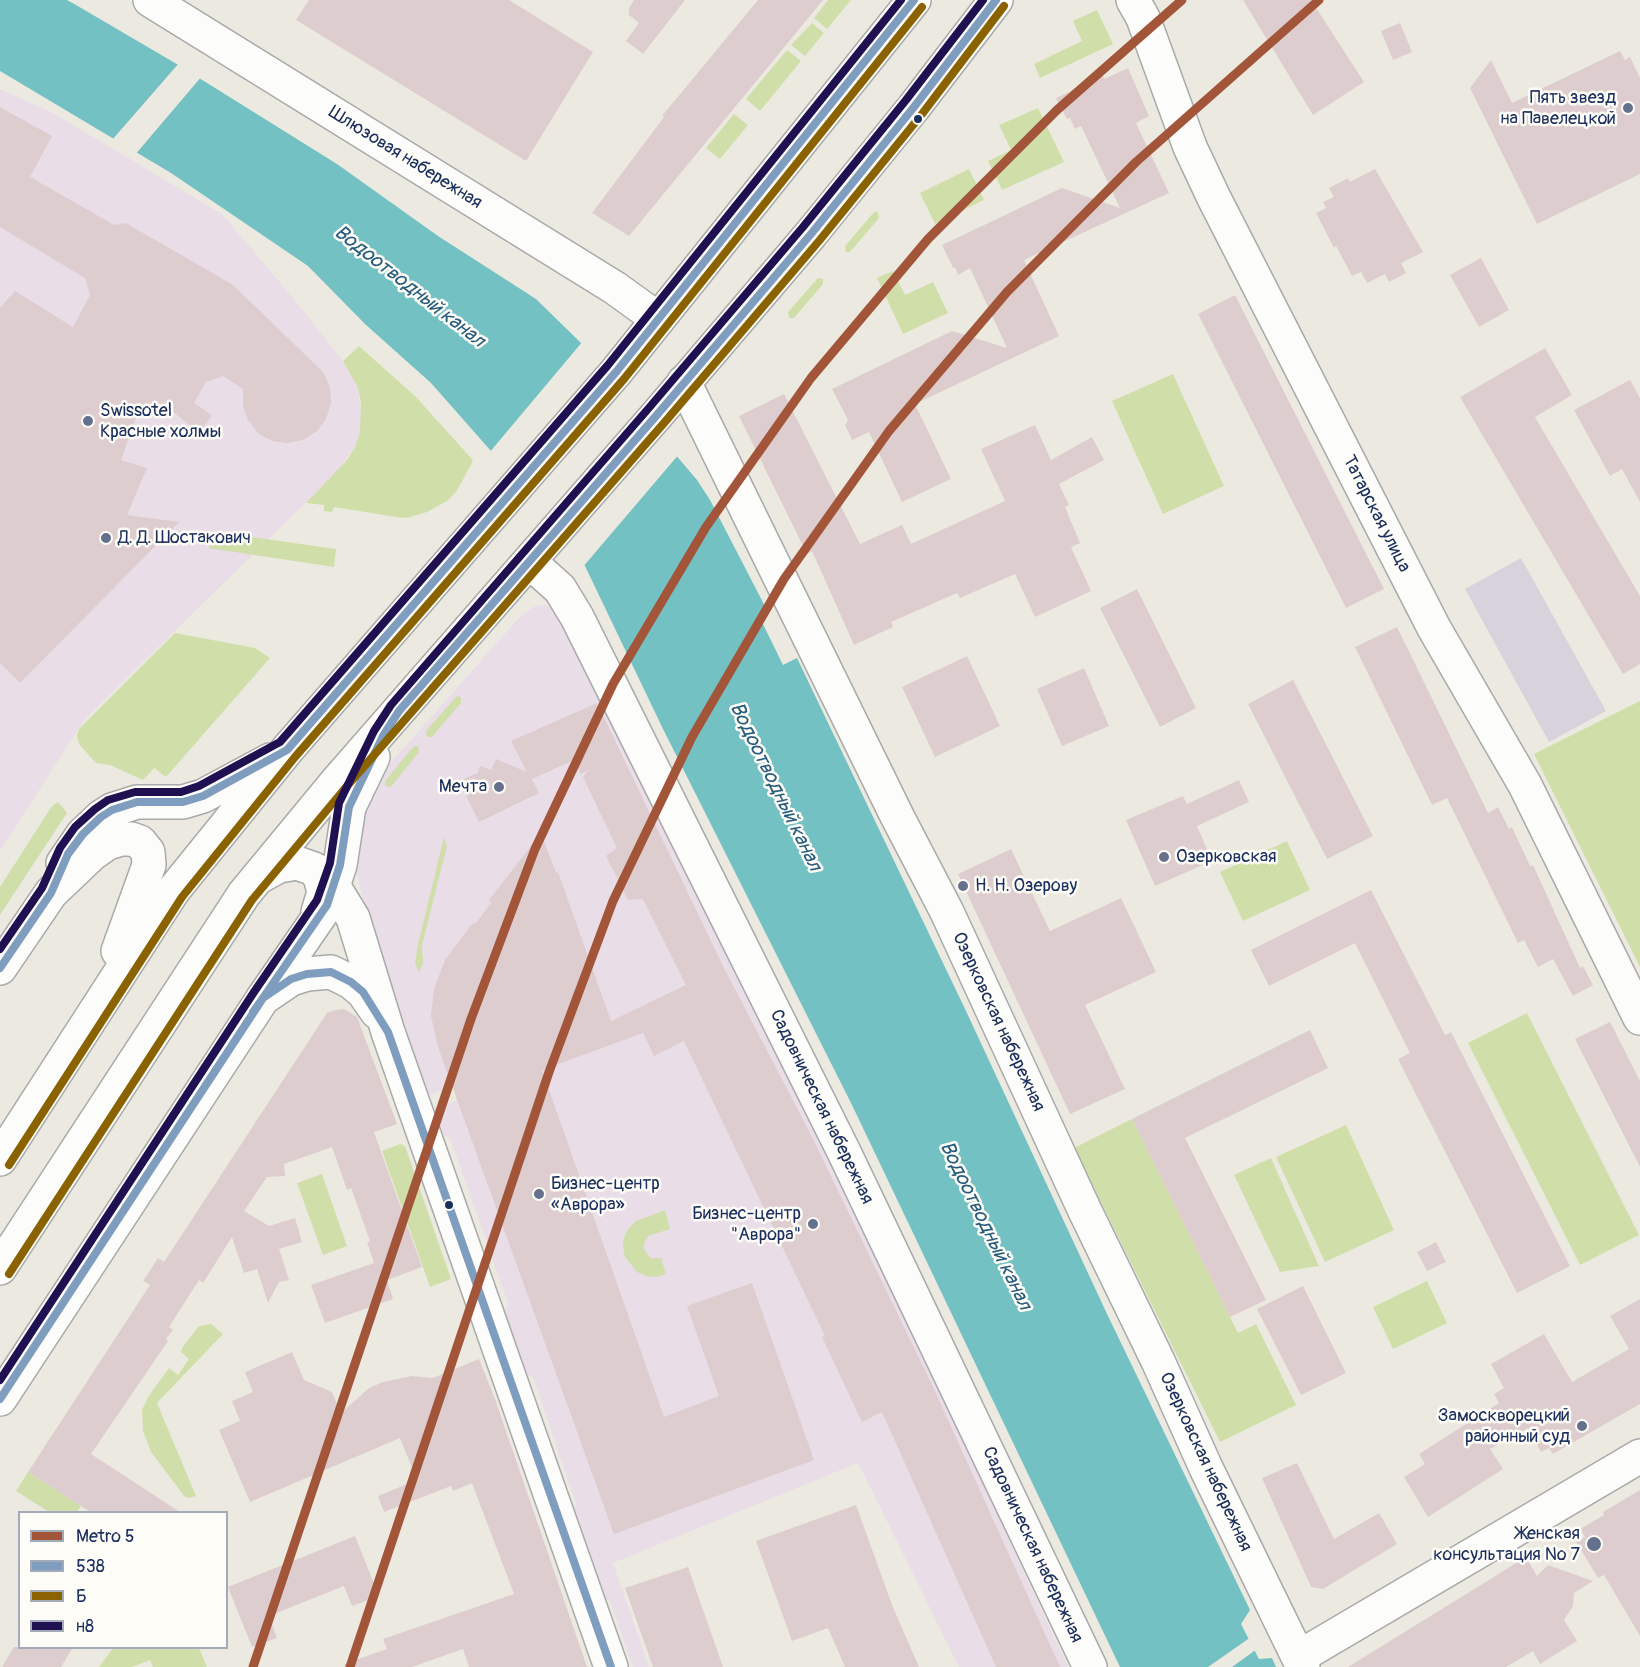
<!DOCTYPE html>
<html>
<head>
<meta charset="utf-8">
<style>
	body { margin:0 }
	#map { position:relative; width:1640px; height:1667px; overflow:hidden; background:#eceae0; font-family:Pangolin,sans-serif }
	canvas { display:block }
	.legend { position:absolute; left:18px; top:1511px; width:210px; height:138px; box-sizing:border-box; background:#fdfcf7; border:2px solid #a3aaba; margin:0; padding:8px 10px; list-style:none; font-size:18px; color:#1b2f5e }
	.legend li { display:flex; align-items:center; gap:12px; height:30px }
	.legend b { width:30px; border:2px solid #a3aaba }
</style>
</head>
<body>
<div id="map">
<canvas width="1640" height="1667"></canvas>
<ul class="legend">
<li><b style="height:8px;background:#a35539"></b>Metro 5</li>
<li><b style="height:8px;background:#7f9dbf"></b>538</li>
<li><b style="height:8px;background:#8a6200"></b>Б</li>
<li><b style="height:8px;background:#1f1051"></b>н8</li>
</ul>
</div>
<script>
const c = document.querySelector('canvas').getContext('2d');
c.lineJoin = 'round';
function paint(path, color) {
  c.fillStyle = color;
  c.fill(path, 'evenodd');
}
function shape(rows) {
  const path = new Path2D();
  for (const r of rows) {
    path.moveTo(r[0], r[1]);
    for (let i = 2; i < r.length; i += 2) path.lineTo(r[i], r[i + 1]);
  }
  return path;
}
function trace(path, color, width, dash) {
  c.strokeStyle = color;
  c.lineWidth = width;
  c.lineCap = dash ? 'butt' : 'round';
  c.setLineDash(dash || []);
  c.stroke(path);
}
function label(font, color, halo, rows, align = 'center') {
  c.font = font + ' Pangolin,sans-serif';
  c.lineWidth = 5;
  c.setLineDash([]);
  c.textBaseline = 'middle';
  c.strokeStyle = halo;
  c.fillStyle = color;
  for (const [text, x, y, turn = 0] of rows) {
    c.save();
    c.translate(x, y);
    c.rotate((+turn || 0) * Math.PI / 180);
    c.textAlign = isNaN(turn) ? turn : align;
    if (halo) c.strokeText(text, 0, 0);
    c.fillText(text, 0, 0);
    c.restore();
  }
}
const built = shape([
	[0,89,53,113,222,214,289,293,343,361,358,388,362,418,360,432,355,447,336,473,85,719,0,851],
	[545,605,554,608,738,975,949,1410,1068,1667,959,1667,858,1463,613,1563,649,1667,633,1667,610,1601,599,1595,571,1515,576,1504,533,1377,522,1371,503,1315,508,1303,450,1138,437,1131,430,1110,464,1098,459,1085,426,1096,370,922,353,861,371,785,518,619,533,607]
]);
const industrial = shape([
	[1521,558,1606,711,1549,742,1465,589]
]);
const green = shape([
	[828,0,851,0,827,29,814,18],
	[1097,10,1113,44,1040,78,1034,64,1082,41,1073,21],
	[812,23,824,33,805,56,791,45],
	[787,50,801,61,760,111,746,99],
	[1038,108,1064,162,1002,190,988,161,1011,150,999,125],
	[734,114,748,125,720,159,706,148],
	[969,169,984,200,935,224,920,193],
	[874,212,878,212,879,218,850,252,846,252,845,246],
	[893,271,905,295,933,282,948,313,903,334,877,278],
	[818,278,823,279,823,284,794,318,789,318,788,312],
	[359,346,415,396,472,459,473,461,456,492,447,501,427,512,407,518,396,517,334,507,332,512,324,511,324,505,306,503,347,460,355,447,360,432,361,403,358,388,343,361],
	[1173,374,1224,486,1163,514,1112,401],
	[223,533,336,549,334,567,208,548],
	[175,633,255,648,270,658,166,777,154,768,143,780,110,765,96,763,79,744,77,735,79,729],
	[459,696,461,698,461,703,432,737,427,737,426,731,456,697],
	[1640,701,1640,967,1534,754],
	[414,746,418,746,419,752,391,787,385,786,385,781],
	[58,802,67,813,0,915,0,887,52,806],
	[444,837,447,846,422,945,423,963,419,973,415,963,418,944],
	[1287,841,1310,890,1243,921,1220,872],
	[1527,1013,1639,1235,1580,1265,1468,1043],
	[1132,1119,1238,1333,1256,1324,1296,1405,1220,1442,1074,1148],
	[1346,1125,1394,1230,1325,1262,1276,1157],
	[400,1144,405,1146,451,1279,430,1287,382,1151],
	[1271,1158,1319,1266,1280,1272,1234,1175],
	[322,1174,347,1246,323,1255,297,1183],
	[665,1210,670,1229,648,1236,643,1247,650,1258,661,1258,666,1274,656,1277,646,1276,637,1272,625,1257,623,1247,624,1237,629,1228,636,1221],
	[1427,1281,1447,1323,1393,1349,1373,1307],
	[211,1324,223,1334,157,1403,196,1496,189,1498,185,1497,151,1452,143,1431,142,1410,148,1397,169,1368,178,1375,189,1359,181,1352,182,1348,199,1326],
	[28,1472,81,1506,77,1512,49,1512,16,1491],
	[113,1648,199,1648,207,1667,153,1667,150,1660,132,1667,99,1667]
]);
const water = shape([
	[0,0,67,0,76,5,175,63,337,164,438,236,536,299,581,343,697,480,710,500,769,614,760,618,783,665,797,658,966,1011,1108,1316,1250,1610,1241,1624,1259,1659,1272,1658,1276,1667,1120,1667,852,1105,663,729,585,566,491,451,431,383,365,324,308,266,171,173,0,71]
]);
const pier = shape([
	[180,62,202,76,134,156,112,140],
	[583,341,680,453,582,568,489,453],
	[1251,1637,1257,1649,1232,1667,1208,1667]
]);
const building = shape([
	[309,0,509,0,593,52,526,161,296,20],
	[634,0,685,0,643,54,626,41,639,23,629,15,629,8],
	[758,0,823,0,629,236,592,213,664,117,662,116],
	[1243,0,1311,0,1364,82,1313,115],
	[1400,23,1412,52,1393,60,1381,31],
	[1620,51,1625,60,1630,57,1640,78,1640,174,1537,224,1470,88,1491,60,1512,103],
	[1128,68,1149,116,1136,123,1169,193,1024,260,1059,336,915,404,951,479,902,502,869,432,852,440,845,425,848,420,832,389,952,331,1007,348,970,268,958,275,955,267,953,268,942,245,1062,188,1120,208,1081,126,1075,129,1070,118,1067,119,1056,98,1103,76,1104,79],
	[0,107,52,136,30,177,114,225,126,223,233,285,324,373,330,388,331,403,326,419,317,431,303,440,287,443,272,441,258,433,248,420,243,406,243,389,223,376,206,382,194,403,212,415,200,433,172,411,150,403,135,420,121,460,147,468,127,515,179,522,20,683,0,663,0,308,15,291,73,327,90,295,85,278,0,227],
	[1375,169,1423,252,1401,263,1406,273,1389,282,1385,274,1367,283,1361,272,1352,276,1336,246,1334,248,1316,213,1326,208,1323,202,1334,197,1329,188,1348,178,1350,182],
	[1481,258,1509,310,1479,327,1450,275],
	[1235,295,1384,589,1346,608,1198,314],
	[1545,348,1572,395,1535,417,1640,596,1640,664,1623,674,1460,397],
	[1630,380,1640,398,1640,502,1622,469,1610,476,1574,410],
	[784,394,860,544,902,525,911,544,1005,501,981,449,1035,425,1051,460,1092,437,1104,460,1059,484,1069,505,1065,507,1080,543,1071,547,1091,591,1035,617,1015,574,960,598,957,593,891,622,893,627,854,645,812,551,807,554,739,416],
	[1137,589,1196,708,1160,727,1100,608],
	[1397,627,1488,813,1498,807,1509,829,1512,827,1530,866,1533,865,1580,968,1583,966,1593,985,1573,996,1553,959,1538,967,1524,940,1518,943,1447,798,1432,805,1355,647],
	[967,656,1000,726,935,757,902,687],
	[1084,668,1109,726,1062,746,1037,689],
	[1293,680,1373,836,1327,859,1248,704],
	[597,703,723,966,812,1137,933,1387,1060,1667,996,1667,882,1412,862,1422,822,1337,825,1336,684,1041,654,1056,643,1033,542,1070,664,1417,719,1396,687,1306,752,1283,814,1460,614,1534,438,1047,431,1016,434,989,445,960,472,924,476,923,491,903,489,900,541,833,556,873,558,872,611,1021,686,985,643,899,628,900,606,856,617,848,583,777,588,770,581,774,574,760,532,779,539,793,479,822,459,781,478,773,480,766,491,770,496,759,527,772,511,741],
	[1239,780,1249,802,1197,826,1212,861,1155,886,1126,820,1183,796,1187,804],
	[1011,849,1050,931,1121,898,1156,972,1085,1005,1125,1089,1070,1114,958,874],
	[1371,890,1445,1035,1451,1032,1570,1266,1517,1293,1398,1059,1410,1053,1355,943,1269,986,1251,950],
	[344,1009,357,1017,397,1124,374,1132,422,1267,387,1280,393,1299,325,1323,311,1285,374,1263,367,1242,370,1241,351,1188,347,1190,332,1147,284,1164,285,1176,267,1177,244,1211,269,1226,295,1218,302,1242,279,1249,289,1280,279,1282,268,1303,257,1269,244,1273,232,1237,203,1283,199,1280,169,1327,173,1330,166,1339,168,1341,91,1454,180,1512,90,1512,28,1472,150,1285,143,1281,158,1258,164,1262,327,1013,335,1010],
	[1610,1022,1640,1081,1640,1167,1575,1039],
	[1310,1030,1328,1068,1185,1138,1266,1300,1230,1317,1132,1119],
	[1436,1242,1446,1262,1427,1271,1417,1252],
	[1303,1286,1346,1373,1301,1395,1257,1309],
	[1640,1299,1640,1404,1553,1454,1549,1448,1541,1452,1528,1428,1490,1449,1503,1469,1428,1517,1404,1477,1425,1464,1419,1454,1499,1403,1494,1394,1504,1388,1491,1364,1544,1334,1572,1382,1629,1349,1610,1316],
	[292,1352,304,1380,332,1392,341,1413,369,1388,383,1382,412,1376,433,1378,479,1359,495,1399,587,1667,469,1667,463,1649,412,1667,345,1667,344,1664,387,1649,383,1639,514,1594,472,1483,453,1491,451,1486,384,1512,378,1496,417,1480,400,1438,250,1502,219,1430,240,1421,232,1401,253,1392,245,1372],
	[1297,1463,1334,1539,1379,1513,1397,1544,1323,1589,1311,1587,1262,1478],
	[1640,1490,1640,1636,1604,1575,1598,1578,1576,1542,1585,1537,1580,1529,1604,1515,1603,1512],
	[856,1505,892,1605,919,1667,845,1667,828,1628,792,1641,756,1541],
	[355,1536,379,1596,352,1606,344,1586,269,1616,277,1638,252,1647,228,1587],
	[1526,1557,1537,1576,1548,1565,1593,1581,1574,1593,1573,1606,1564,1620,1577,1641,1540,1664,1533,1651,1506,1667,1348,1667],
	[688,1567,723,1667,653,1667,625,1588],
	[14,1647,73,1647,61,1667,2,1667]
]);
const minor = shape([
	[150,0,615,288,658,319],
	[1133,0,1143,18,1190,147,1214,198,1434,628,1525,785,1640,1018],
	[684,382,897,816,947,912,1085,1211,1158,1361,1206,1468,1303,1667],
	[530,562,560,589,577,617,844,1152,1090,1667],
	[334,887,353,918,388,1032,611,1667],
	[263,998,291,979,307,974,331,972,351,982,363,992,377,1012],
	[1299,1657,1640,1456]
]);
const major = shape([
	[63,863,83,834,101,817,112,810,137,802,183,802,203,796,270,760],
	[257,878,279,866,297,863,314,869,320,877,324,892,318,912],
	[0,968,51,893,92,854,108,843,121,839,131,839,140,842,148,852,149,865,118,951],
	[0,1159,173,891,287,750,616,372,914,0],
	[0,1268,244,894,339,779,656,416,811,234,914,107,996,0],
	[0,1399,263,998,327,905,340,865,349,807,373,757]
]);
const bus1 = shape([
	[0,968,51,893,68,854,83,834,101,817,112,810,137,802,183,802,203,796,287,750,616,372,914,0],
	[253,1012,263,998,291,979,307,974,331,972,351,982,363,992,388,1032,611,1667],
	[0,1399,263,998,327,905,340,865,349,807,383,736,399,711,656,416,811,234,914,107,996,0]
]);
const bus2 = shape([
	[9,1165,182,897,295,757,624,379,922,7],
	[9,1274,252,900,347,786,664,423,819,241,922,114,1004,6]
]);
const bus3 = shape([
	[0,949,42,888,60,848,75,827,95,809,108,800,135,792,181,792,199,786,280,742,608,365,901,0],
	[0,1380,254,992,317,900,330,863,339,803,374,731,391,705,648,409,803,227,906,100,983,0]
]);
const metro1 = shape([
	[253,1667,471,1019,535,849,613,684,706,527,811,378,928,239,1057,110,1182,0],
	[350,1667,549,1072,613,901,692,737,784,579,889,431,1007,292,1136,162,1319,0]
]);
const markers = [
	[1628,108,6,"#64708c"],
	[918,119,5,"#1b2f5e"],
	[88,421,6,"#64708c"],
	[106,538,6,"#64708c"],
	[499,787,6,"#64708c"],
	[1164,857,6,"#64708c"],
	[963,886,6,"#64708c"],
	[539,1194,6,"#64708c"],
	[449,1205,5,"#1b2f5e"],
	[813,1224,6,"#64708c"],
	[1582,1426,6,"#64708c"],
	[1594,1544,8,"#64708c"]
];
const poiNames = [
	["Пять звезд",1616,98],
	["на Павелецкой",1616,119],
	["Swissotel",100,411,"left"],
	["Красные холмы",100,432,"left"],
	["Д. Д. Шостакович",118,538,"left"],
	["Мечта",487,787],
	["Озерковская",1176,857,"left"],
	["Н. Н. Озерову",975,886,"left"],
	["Бизнес-центр",551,1184,"left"],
	["«Аврора»",551,1205,"left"],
	["Бизнес-центр",801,1214],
	["\"Аврора\"",801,1235],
	["Замоскворецкий",1570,1416],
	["районный суд",1570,1437],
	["Женская",1580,1534],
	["консультация № 7",1580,1555]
];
const streetNames = [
	["Шлюзовая набережная",405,158,32],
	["Татарская улица",1376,514,63],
	["Озерковская набережная",998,1022,65],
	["Садовническая набережная",821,1107,64],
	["Озерковская набережная",1205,1462,65],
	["Садовническая набережная",1032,1545,65]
];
const waterNames = [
	["Водоотводный канал",409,287,38],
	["Водоотводный канал",775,787,64],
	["Водоотводный канал",985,1226,64]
];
paint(built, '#e9dde8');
paint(industrial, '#d8d2dc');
paint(green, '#d0dfaa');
paint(water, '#73c1c3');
paint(pier, '#eceae0');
paint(building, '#decdce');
trace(minor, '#a8aaaa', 36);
trace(major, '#a8aaaa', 36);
trace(minor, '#fcfcfa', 33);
trace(major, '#fcfcfa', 33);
trace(bus1, '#7f9dbf', 8);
trace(bus2, '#8a6200', 8);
trace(bus3, '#1f1051', 8);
trace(metro1, '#a35539', 9);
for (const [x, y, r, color] of markers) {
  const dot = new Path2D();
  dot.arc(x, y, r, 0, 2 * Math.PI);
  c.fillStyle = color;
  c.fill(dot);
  trace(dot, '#fdfcf7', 2);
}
label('18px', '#1b2f5e', '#fdfcf7', poiNames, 'right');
label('18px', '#1b2f5e', '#fdfcf7', streetNames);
label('italic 20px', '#285c7d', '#fdfcf7', waterNames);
</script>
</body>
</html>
